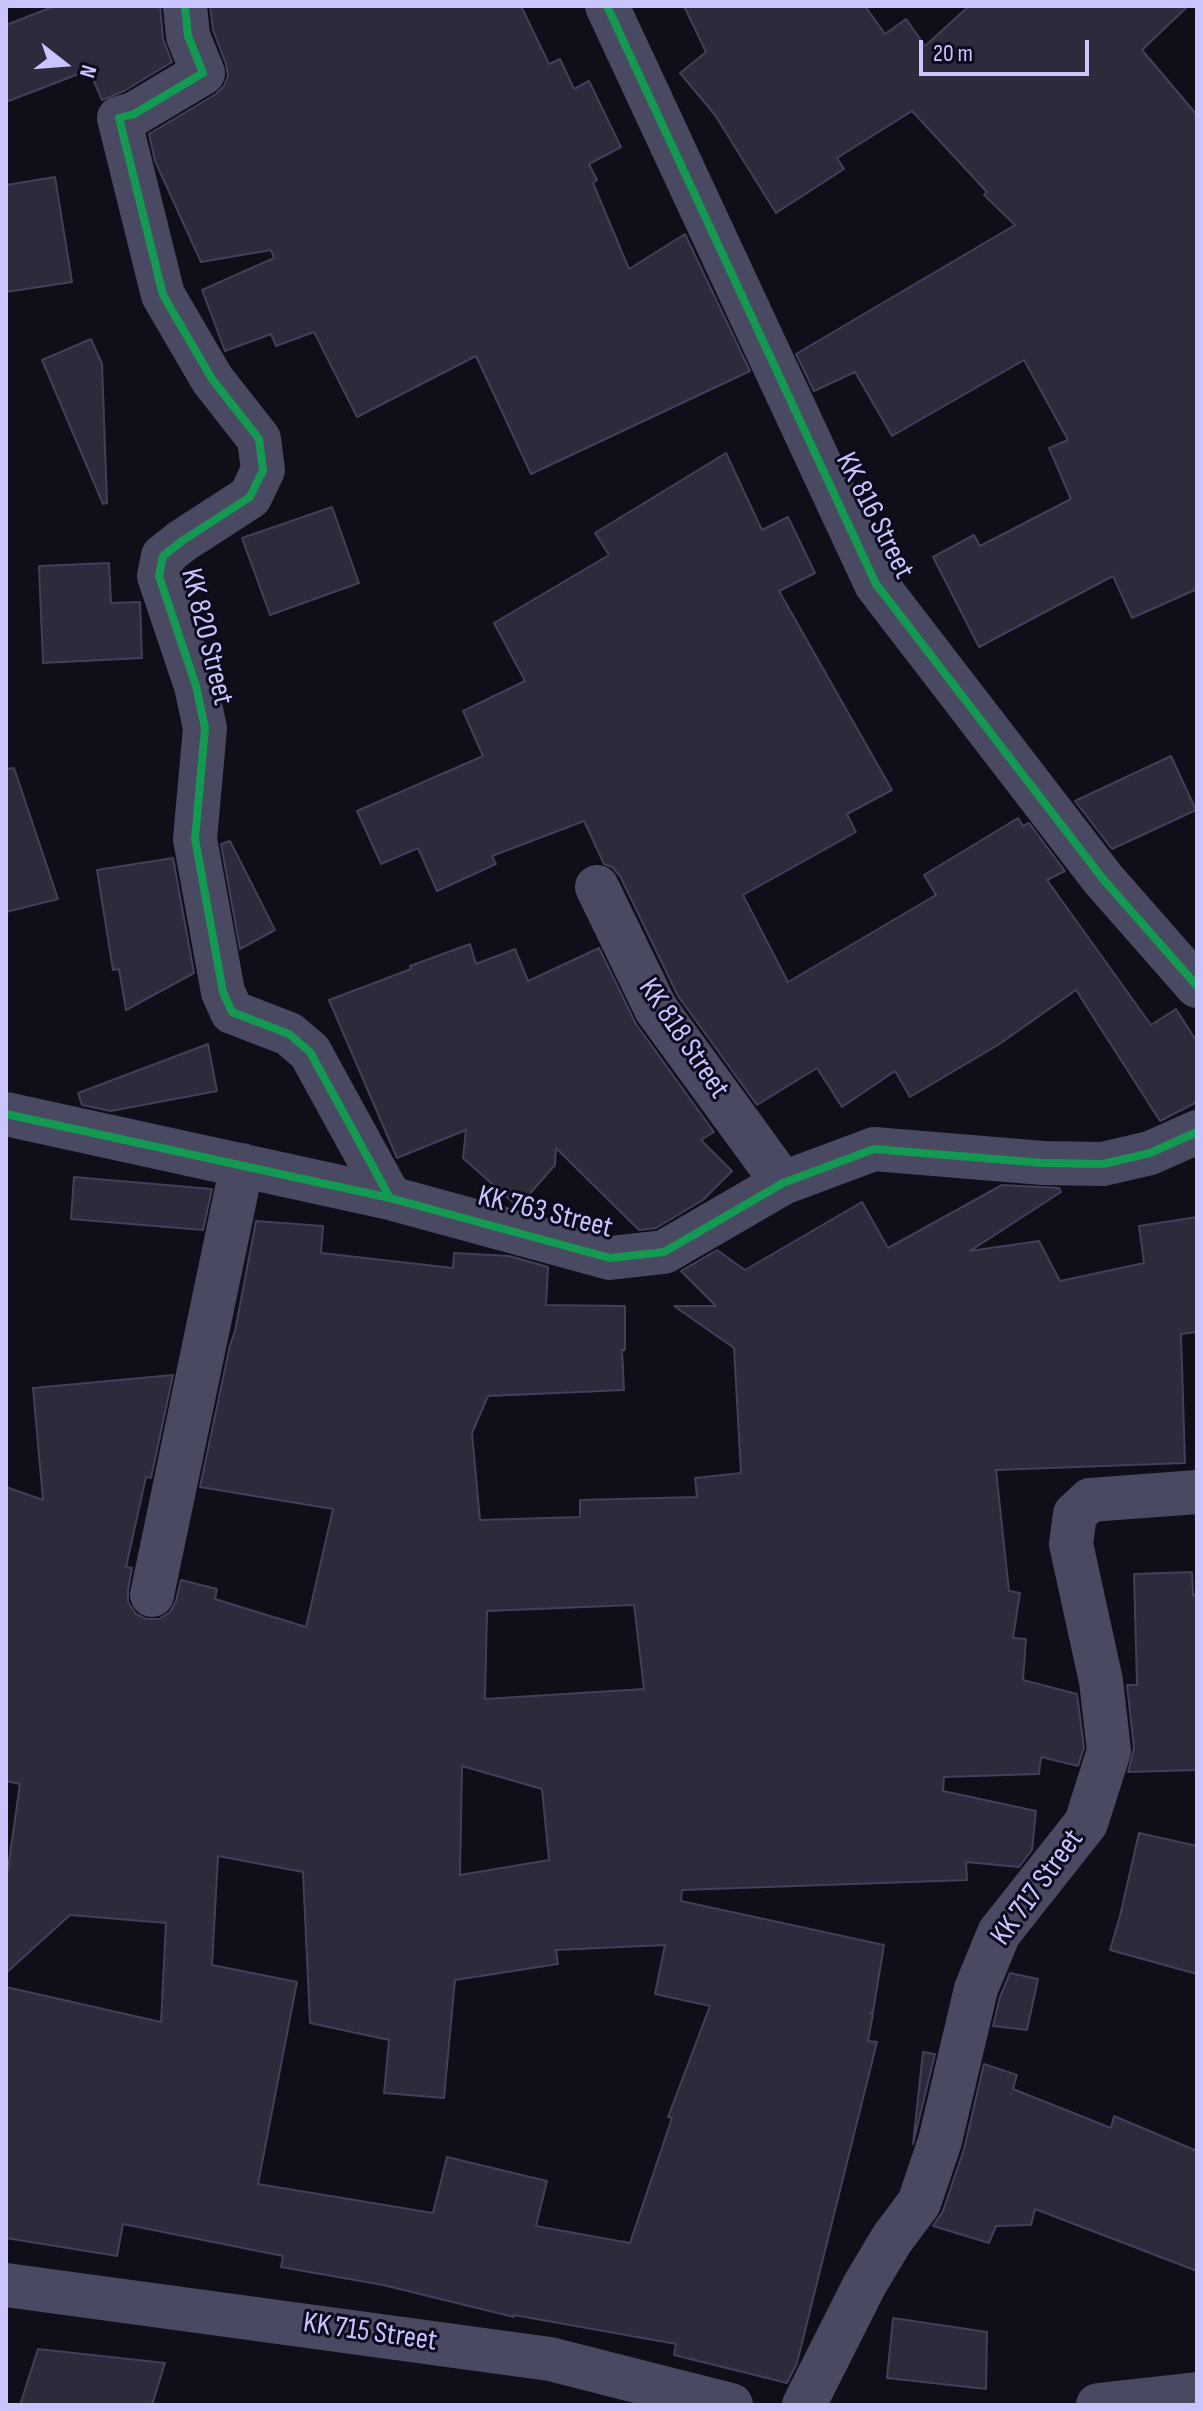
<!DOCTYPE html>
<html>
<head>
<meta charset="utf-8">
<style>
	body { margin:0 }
	#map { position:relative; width:1203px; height:2411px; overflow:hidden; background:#100e18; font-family:"Sofia Sans Condensed",sans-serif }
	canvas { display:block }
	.frame { position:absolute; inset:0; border:8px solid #cac5ff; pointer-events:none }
	.north { position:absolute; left:24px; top:24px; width:80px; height:80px; -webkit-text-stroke:6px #0c0a1c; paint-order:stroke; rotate:107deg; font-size:22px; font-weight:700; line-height:32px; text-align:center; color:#cac5ff }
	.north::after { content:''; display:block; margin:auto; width:28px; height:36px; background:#cac5ff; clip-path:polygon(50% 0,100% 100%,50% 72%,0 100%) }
	.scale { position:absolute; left:919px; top:40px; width:170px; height:36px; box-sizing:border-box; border:4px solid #cac5ff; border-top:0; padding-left:10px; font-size:24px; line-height:28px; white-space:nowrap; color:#cac5ff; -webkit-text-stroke:6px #0c0a1c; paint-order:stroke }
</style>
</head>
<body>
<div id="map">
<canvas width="1203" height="2411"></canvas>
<div class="frame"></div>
<div class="north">N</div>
<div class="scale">20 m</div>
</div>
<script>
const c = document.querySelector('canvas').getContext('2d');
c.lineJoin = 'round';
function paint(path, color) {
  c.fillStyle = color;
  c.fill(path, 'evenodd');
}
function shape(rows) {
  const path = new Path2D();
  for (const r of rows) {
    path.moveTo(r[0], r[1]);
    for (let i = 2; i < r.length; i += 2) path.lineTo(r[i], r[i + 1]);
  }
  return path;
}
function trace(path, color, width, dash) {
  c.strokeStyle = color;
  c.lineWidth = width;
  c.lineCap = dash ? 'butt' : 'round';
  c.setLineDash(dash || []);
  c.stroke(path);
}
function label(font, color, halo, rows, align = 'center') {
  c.font = font + ' "Sofia Sans Condensed",sans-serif';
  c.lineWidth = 6;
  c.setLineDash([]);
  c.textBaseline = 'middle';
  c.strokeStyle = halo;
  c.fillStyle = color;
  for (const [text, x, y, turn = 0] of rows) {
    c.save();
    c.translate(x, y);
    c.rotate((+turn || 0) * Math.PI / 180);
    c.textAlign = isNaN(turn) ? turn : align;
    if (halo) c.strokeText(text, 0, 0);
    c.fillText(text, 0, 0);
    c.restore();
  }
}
const building = shape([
	[55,6,160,6,163,39,172,62,124,91,102,100,89,70,6,102,6,25,55,6],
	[210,6,521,6,549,64,560,59,574,89,589,81,621,147,589,164,597,180,593,183,629,269,685,234,750,371,531,474,476,356,357,417,314,332,276,346,271,334,225,351,202,290,274,258,271,250,201,262,155,161,149,134,216,94,224,86,228,76,226,64,213,30,210,6],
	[684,6,865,6,885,34,906,19,925,46,969,6,1188,6,1142,50,1197,115,1197,589,1132,618,1113,576,979,647,933,557,974,535,980,546,1071,499,1049,448,1068,440,1024,360,892,436,855,372,814,391,796,354,1015,225,984,195,987,192,912,111,837,158,844,169,776,213,715,115,680,73,706,52,684,6],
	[55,177,72,282,6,292,6,185,55,177],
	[91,339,102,364,107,503,103,504,42,360,91,339],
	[726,453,762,530,788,517,815,573,779,591,892,790,847,814,856,832,743,895,788,982,936,895,924,875,1018,818,1023,826,1029,823,1065,871,1047,880,1151,1025,1176,1009,1197,1042,1197,1102,1160,1121,1076,990,998,1045,910,1097,895,1071,842,1107,817,1068,757,1105,678,996,620,876,612,867,604,864,584,821,492,856,496,864,437,891,418,848,381,864,357,811,483,756,463,711,525,681,494,623,609,555,595,533,726,453],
	[332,507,359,583,270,615,242,538,332,507],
	[109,563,111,603,140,602,142,658,43,663,39,566,109,563],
	[1171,756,1196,810,1112,849,1075,801,1171,756],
	[14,768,58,899,6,912,6,769,14,768],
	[230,841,275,930,240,949,221,844,230,841],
	[173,858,194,973,126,1010,119,969,113,970,97,870,173,858],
	[470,944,476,964,515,949,528,981,599,948,636,1024,714,1132,701,1140,732,1171,703,1200,656,1228,639,1230,556,1148,555,1165,518,1207,463,1158,466,1130,397,1158,329,1000,411,969,410,966,470,944],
	[208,1044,217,1091,111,1111,82,1105,78,1093,208,1044],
	[74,1177,212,1189,203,1230,71,1219,74,1177],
	[1002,1185,1059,1188,1061,1192,970,1251,1039,1241,1060,1281,1144,1263,1139,1226,1197,1217,1197,1332,1181,1334,1185,1463,996,1470,1009,1591,1020,1593,1013,1638,1026,1639,1023,1680,1077,1694,1084,1748,1078,1766,1041,1757,1039,1774,944,1777,943,1791,1036,1811,1032,1850,1019,1867,966,1862,967,1880,682,1890,681,1901,884,1945,873,2012,870,2013,873,2014,868,2041,877,2042,797,2363,787,2383,674,2355,676,2344,514,2315,514,2317,383,2285,281,2267,283,2256,123,2224,117,2256,6,2238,6,1987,161,2022,166,1923,70,1915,6,1973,6,1882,20,1784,6,1781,6,1487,43,1500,33,1388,173,1375,151,1478,146,1477,126,1567,132,1568,128,1590,128,1602,136,1614,146,1619,159,1619,170,1612,176,1601,181,1580,217,1589,215,1599,306,1627,333,1509,200,1487,230,1345,235,1331,256,1221,323,1226,321,1253,453,1268,454,1253,509,1256,548,1267,546,1305,625,1306,625,1350,622,1350,624,1390,488,1396,472,1433,480,1520,580,1517,580,1500,697,1497,695,1478,741,1473,734,1348,674,1306,716,1306,681,1271,717,1250,745,1270,862,1202,888,1248,1002,1185],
	[634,1605,644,1689,485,1699,487,1611,634,1605],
	[462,1766,542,1789,549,1860,460,1875,462,1766],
	[218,1856,303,1872,310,2023,389,2040,384,2093,444,2098,455,1980,558,1964,556,1950,665,1945,655,1994,710,2006,668,2117,672,2118,630,2243,536,2226,547,2181,447,2157,433,2213,258,2184,297,1982,212,1965,218,1856],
	[1192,1572,1193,1595,1197,1595,1197,1770,1128,1772,1134,1748,1127,1685,1137,1685,1134,1574,1192,1572],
	[1139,1833,1197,1846,1197,1974,1110,1950,1120,1916,1139,1833],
	[1010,1973,1038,1979,1027,2030,993,2026,1000,1997,1010,1973],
	[923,2052,935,2054,913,2144,923,2052],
	[984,2064,1017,2075,1013,2089,1111,2128,1114,2116,1197,2151,1197,2271,1035,2209,1031,2225,996,2226,989,2243,933,2226,943,2211,964,2149,984,2064],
	[893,2318,987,2332,986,2389,887,2378,893,2318],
	[38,2349,165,2363,152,2405,20,2405,38,2349]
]);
const minor = shape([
	[185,6,188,36,203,73,134,114,119,118,163,295,212,379,259,439,263,470,250,497,182,541,163,556,159,576,196,686,205,728,195,839,223,992,232,1012,289,1034,310,1052,390,1198],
	[607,6,876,584,1103,879,1197,986],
	[597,887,656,1009,783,1183],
	[6,1114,390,1198,610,1258,664,1252,783,1183,874,1149,1043,1163,1103,1164,1150,1153,1197,1132],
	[152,1595,242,1165],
	[6,2285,550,2359,731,2405],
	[804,2405,865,2284,892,2239,919,2203,940,2141,976,1989,999,1933,1086,1823,1109,1751,1101,1681,1071,1544,1075,1514,1090,1500,1197,1492],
	[1098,2405,1197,2394]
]);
const cycleway = shape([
	[185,6,188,36,203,73,134,114,119,118,163,295,212,379,259,439,263,470,250,497,182,541,163,556,159,576,196,686,205,728,195,839,223,992,232,1012,289,1034,310,1052,390,1198],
	[607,6,876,584,1103,879,1197,986],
	[6,1114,390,1198,610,1258,664,1252,783,1183,874,1149,1043,1163,1103,1164,1150,1153,1197,1132]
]);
const streetNames = [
	["KK 816 Street",874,516,63],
	["KK 820 Street",206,637,76],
	["KK 818 Street",683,1039,56],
	["KK 763 Street",545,1213,14],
	["KK 717 Street",1038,1888,-54],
	["KK 715 Street",370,2333,8]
];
paint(building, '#2d2a3c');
trace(building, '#423f58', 2);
trace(minor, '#494961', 44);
trace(cycleway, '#139951', 8);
label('30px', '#cac5ff', '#0c0a1c', streetNames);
</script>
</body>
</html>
